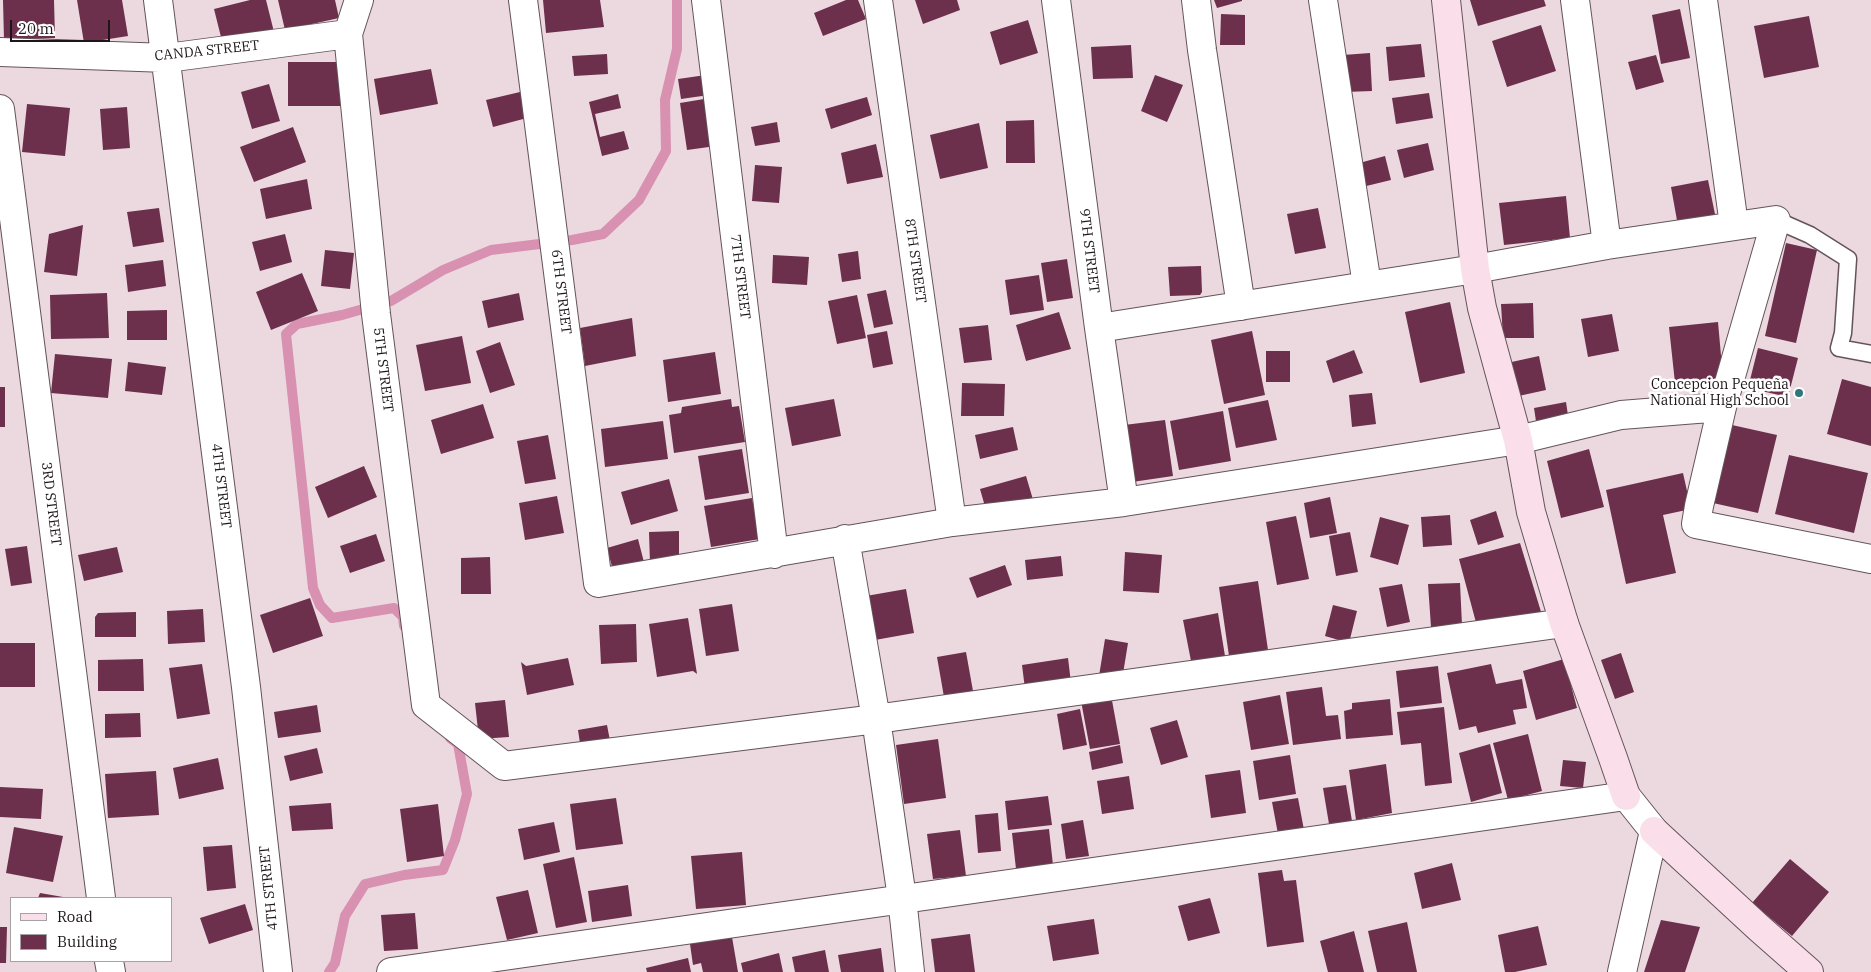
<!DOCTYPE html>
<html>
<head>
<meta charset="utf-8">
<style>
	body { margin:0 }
	#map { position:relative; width:1871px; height:972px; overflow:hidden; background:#ecd9e0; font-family:"IBM Plex Serif",serif }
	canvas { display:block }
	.legend { position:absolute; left:10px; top:897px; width:162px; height:65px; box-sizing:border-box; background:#fff; border:1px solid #a4a2a3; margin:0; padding:6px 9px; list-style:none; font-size:15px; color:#1c1618 }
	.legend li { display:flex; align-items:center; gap:10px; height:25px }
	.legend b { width:25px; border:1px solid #a4a2a3 }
	.scale { position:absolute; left:10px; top:20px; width:100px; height:22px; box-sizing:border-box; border:2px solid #1c1618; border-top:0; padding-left:6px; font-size:15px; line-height:18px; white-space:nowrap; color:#1c1618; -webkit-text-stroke:4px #fff; paint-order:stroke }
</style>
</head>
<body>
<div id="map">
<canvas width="1871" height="972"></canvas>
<ul class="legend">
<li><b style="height:6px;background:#fadfea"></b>Road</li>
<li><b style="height:14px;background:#6c2f4c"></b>Building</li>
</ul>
<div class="scale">20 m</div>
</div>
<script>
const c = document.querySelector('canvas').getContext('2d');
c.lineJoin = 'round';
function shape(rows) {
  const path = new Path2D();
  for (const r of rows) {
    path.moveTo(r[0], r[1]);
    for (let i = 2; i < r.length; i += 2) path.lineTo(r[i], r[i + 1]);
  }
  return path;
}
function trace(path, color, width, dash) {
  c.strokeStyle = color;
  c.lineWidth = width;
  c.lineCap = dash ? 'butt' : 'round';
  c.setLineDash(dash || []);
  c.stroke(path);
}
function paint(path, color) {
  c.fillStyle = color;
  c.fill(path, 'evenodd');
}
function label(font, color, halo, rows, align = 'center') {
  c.font = font + ' "IBM Plex Serif",serif';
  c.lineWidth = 5;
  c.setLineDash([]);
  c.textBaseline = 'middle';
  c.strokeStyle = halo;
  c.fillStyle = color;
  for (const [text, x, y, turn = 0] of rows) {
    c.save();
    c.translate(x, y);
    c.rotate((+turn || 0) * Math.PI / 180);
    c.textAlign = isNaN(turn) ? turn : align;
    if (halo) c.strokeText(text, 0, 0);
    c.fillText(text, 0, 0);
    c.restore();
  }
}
const stream = shape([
	[404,626,403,617,394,608,332,618,320,605,313,588,286,334,297,324,342,315,391,301,443,270,491,250,572,240,603,234,639,200,666,151,665,100,677,49,677,0],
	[329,972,335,963,345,916,365,884,404,875,443,870,455,840,467,794,458,744,450,738]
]);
const building = shape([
	[3,0,54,0,55,38,4,40],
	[77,0,122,0,128,36,84,43],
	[250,0,266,0,274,32,223,45,214,9],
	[278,0,335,0,339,18,285,30],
	[543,0,600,0,604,27,546,33],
	[846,0,858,0,866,19,823,36,814,13],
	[915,0,957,0,960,10,923,24],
	[1214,0,1242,0,1242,1,1217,8],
	[1470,0,1544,0,1546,6,1478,26],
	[1680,9,1690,58,1661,64,1652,15],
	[1221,14,1245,15,1245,45,1220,45],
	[1809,16,1819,67,1764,78,1754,26],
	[1028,20,1038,53,1000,65,990,32],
	[1541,25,1556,71,1507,87,1492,41],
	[1421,44,1425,77,1389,81,1386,47],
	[1131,45,1133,78,1093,79,1091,47],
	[1370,53,1372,91,1345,92,1343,55],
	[607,54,608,74,574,76,572,56],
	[1656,55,1664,82,1636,90,1628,62],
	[288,62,343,62,343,106,288,106],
	[431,69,438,104,380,115,374,79],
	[706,75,709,95,681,99,678,79],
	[1155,75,1183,85,1167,122,1141,111],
	[269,84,280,121,252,129,241,92],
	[520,92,527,118,493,127,486,100],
	[1429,93,1433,118,1396,124,1392,98],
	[618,94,621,108,595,114,600,137,624,131,629,149,602,156,589,102],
	[867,97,872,115,831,129,825,109],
	[710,98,716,146,687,150,680,103],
	[27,104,70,108,65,156,22,152],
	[127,107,130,148,103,150,100,109],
	[1034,120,1035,163,1006,163,1006,121],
	[777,122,780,142,755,146,751,127],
	[979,123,988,168,940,179,930,135],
	[293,127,306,162,254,182,240,147],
	[1428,143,1434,170,1404,178,1397,150],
	[876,144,883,177,847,184,841,153],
	[1385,156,1391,180,1358,188,1352,165],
	[755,165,782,167,779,203,752,201],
	[307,179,312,209,266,219,260,189],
	[1708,180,1716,219,1678,226,1671,187],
	[1566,196,1570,238,1504,245,1499,203],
	[159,208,164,242,133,247,127,212],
	[1318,208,1326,248,1295,254,1287,214],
	[83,225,77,276,44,272,49,234],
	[285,234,292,262,260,271,252,242],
	[1786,243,1817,250,1796,343,1765,336],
	[325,250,354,253,350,289,321,286],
	[858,251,861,279,842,282,838,254],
	[773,255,809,257,807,285,772,283],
	[1067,259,1073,298,1047,302,1041,263],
	[163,260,166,286,128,292,125,265],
	[1201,266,1202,292,1200,295,1170,296,1168,267],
	[302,273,318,311,271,330,256,292],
	[1039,275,1044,310,1010,315,1005,280],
	[886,290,893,324,874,328,867,294],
	[107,293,109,338,51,339,50,295],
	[519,293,524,320,488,328,482,301],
	[857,295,866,338,837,344,828,301],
	[1450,302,1465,373,1420,383,1405,312],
	[1533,303,1534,338,1503,338,1501,304],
	[167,310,167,340,127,340,127,311],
	[1059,312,1071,349,1026,361,1016,325],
	[1612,314,1619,351,1588,357,1581,319],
	[632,318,636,356,585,366,580,328],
	[1718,322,1723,378,1675,383,1669,327],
	[988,325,992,360,964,363,959,328],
	[887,331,893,364,873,368,867,335],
	[1252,331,1265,395,1224,404,1211,340],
	[462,336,471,383,425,391,416,345],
	[500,342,515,385,490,393,476,351],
	[1758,348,1798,358,1788,397,1748,388],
	[1354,350,1363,373,1333,383,1326,361],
	[1266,351,1290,351,1290,382,1266,382],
	[715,352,721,394,668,402,663,360],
	[55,354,112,359,108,398,51,393],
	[1539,356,1546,390,1514,397,1507,363],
	[128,362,166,367,162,395,125,391],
	[1842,379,1871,387,1871,446,1827,434],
	[962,383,1005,384,1004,416,961,416],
	[0,387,5,387,5,427,0,427],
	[1372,393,1376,424,1352,427,1349,395],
	[731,399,732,407,739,406,745,442,674,453,669,415,681,413,682,407],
	[834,399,841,436,792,446,785,408],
	[1268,400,1277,440,1236,448,1228,408],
	[1566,402,1569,422,1537,428,1534,408],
	[483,404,494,438,441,454,431,420],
	[1223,411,1231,461,1179,470,1170,421],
	[1165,420,1173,476,1132,482,1124,425],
	[663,421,668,459,605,467,601,429],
	[1732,425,1777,435,1758,513,1713,503],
	[1013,427,1018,450,980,459,975,435],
	[548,435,556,479,525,484,517,441],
	[742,449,749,493,705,500,698,456],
	[1589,449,1604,507,1561,518,1547,461],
	[1789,455,1868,473,1854,533,1775,514],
	[364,466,377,497,328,518,315,487],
	[1683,473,1691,509,1663,515,1676,573,1626,584,1606,490],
	[1026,476,1034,503,988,517,980,489],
	[669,479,678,511,631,525,621,492],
	[557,496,564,533,525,540,519,503],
	[1330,497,1337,533,1310,538,1304,503],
	[752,498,760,539,711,547,704,506],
	[1496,511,1504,537,1478,545,1470,520],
	[1450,515,1452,545,1423,547,1421,517],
	[1296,516,1309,579,1277,585,1266,522],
	[1380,517,1409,525,1398,565,1370,557],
	[679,531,679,564,650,564,649,532],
	[1350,532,1358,572,1336,576,1329,536],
	[376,534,385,561,350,573,340,546],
	[638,539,646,570,615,578,607,548],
	[1520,543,1542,615,1478,630,1459,559],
	[27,546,32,583,11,586,5,549],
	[117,547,123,572,84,581,78,555],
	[1125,552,1162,555,1159,593,1123,591],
	[1061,556,1063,576,1027,580,1025,560],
	[490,557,491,594,461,594,461,558],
	[1005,565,1012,585,977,598,969,578],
	[1258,581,1268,650,1229,656,1219,587],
	[1460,583,1462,625,1431,627,1428,584],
	[1402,584,1410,622,1387,627,1379,588],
	[906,589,914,633,875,640,866,596],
	[310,598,323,636,273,653,260,615],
	[732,604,739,651,706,656,699,609],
	[1333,605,1357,611,1349,643,1325,636],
	[203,609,205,642,168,644,167,611],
	[136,612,136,637,95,637,95,617,98,613],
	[1218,613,1225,656,1191,661,1183,620],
	[688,618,697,674,693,671,657,677,649,624],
	[636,624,637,662,601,664,599,625],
	[1105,639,1128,643,1122,680,1099,676],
	[0,643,35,643,35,687,0,687],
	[966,652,973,691,944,697,937,657],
	[1621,653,1634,692,1615,699,1601,660],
	[568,658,574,685,527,695,521,662,526,666],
	[1068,658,1072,691,1026,697,1022,665],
	[143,659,144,691,98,691,98,660],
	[1564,659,1577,708,1536,720,1523,671],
	[202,664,210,714,177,719,169,668],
	[1491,664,1496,684,1522,679,1527,708,1513,710,1516,724,1478,733,1476,726,1459,730,1447,673],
	[1438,666,1442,703,1400,708,1396,671],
	[1322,687,1326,716,1338,715,1341,739,1293,745,1286,692],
	[1111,695,1120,744,1090,749,1081,701],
	[1280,695,1289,744,1251,750,1243,702],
	[1390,699,1393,735,1346,739,1344,711,1352,709,1352,703],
	[505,700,509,737,479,739,475,703],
	[317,705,321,732,278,738,274,712],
	[1444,707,1452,783,1425,786,1421,743,1401,745,1397,712],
	[1080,709,1087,745,1063,750,1057,714],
	[140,713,141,737,105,738,105,714],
	[1177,720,1188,757,1161,765,1150,728],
	[607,725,611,746,581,750,578,730],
	[1528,734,1542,791,1508,800,1493,743],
	[938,739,946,798,904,804,896,745],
	[1490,744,1502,793,1471,802,1459,753],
	[1120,745,1123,763,1092,770,1089,752],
	[317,748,323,773,290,781,284,756],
	[1290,755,1296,794,1259,800,1253,761],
	[218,758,224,789,179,799,173,768],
	[1563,760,1586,762,1583,788,1560,786],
	[1386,764,1392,813,1356,820,1349,770],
	[1240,770,1246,813,1211,818,1205,775],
	[156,771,159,815,108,818,105,774],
	[1129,776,1134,809,1102,814,1097,781],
	[1346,785,1352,821,1329,824,1323,788],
	[0,787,43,789,41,819,0,817],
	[1048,796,1052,825,1008,830,1005,801],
	[616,798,623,844,576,850,570,804],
	[1298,798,1304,830,1278,834,1272,802],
	[331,803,333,829,292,831,289,806],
	[438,804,444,856,407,862,400,809],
	[998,813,1001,851,978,853,975,815],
	[1083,820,1089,856,1066,859,1061,824],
	[554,822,560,852,524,860,518,829],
	[14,827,63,836,53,882,6,873],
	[1049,829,1053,865,1016,869,1012,833],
	[960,830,966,876,933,879,927,834],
	[232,845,236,888,207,891,203,847],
	[742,852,746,905,696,909,691,856],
	[574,857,587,922,556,928,543,864],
	[1790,859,1829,892,1792,936,1752,903],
	[1452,863,1461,900,1422,909,1414,873],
	[1282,870,1284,881,1296,880,1304,942,1267,947,1258,873],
	[628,885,632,916,592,922,588,891],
	[528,890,538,933,507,940,496,897],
	[40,893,63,897,63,898,38,898],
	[1210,898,1220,933,1188,941,1178,906],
	[245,904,253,930,209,944,200,918],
	[415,913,418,949,384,951,381,915],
	[1094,919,1099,954,1053,961,1047,926],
	[1661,920,1700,927,1685,972,1644,972],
	[1407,922,1417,972,1377,972,1368,931],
	[1538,926,1547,965,1515,972,1505,972,1498,935],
	[0,927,7,927,6,963,0,963],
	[1354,931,1364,972,1328,972,1320,941],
	[970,934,975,972,935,972,931,939],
	[732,937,738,972,703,972,701,963,693,965,690,944],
	[881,948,884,972,841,972,838,955],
	[825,950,829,972,795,972,792,957],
	[779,953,783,972,743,972,741,963],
	[688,958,691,972,647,972,646,968]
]);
const lane = shape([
	[1776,220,1810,235,1848,259,1843,333,1839,348,1871,354]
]);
const street = shape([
	[158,0,246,687,278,972],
	[523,0,598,583,952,522,1124,502,1518,440,1621,415,1722,407],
	[706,0,774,554],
	[878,0,952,522],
	[1056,0,1099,328,1124,502],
	[1196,0,1202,50,1241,306],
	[1323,0,1367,285],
	[1575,0,1607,245],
	[1703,0,1734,225],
	[348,34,376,314,426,705,504,766,876,719,1564,623],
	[0,52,167,58,348,34,359,0],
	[0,109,101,898],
	[1099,328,1475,269,1607,245,1776,220,1722,407,1699,506,1696,524,1871,559],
	[845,539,876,719,902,898,910,972],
	[109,961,111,972],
	[391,972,1626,796,1654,831,1622,972]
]);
const secondary = shape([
	[1446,0,1475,269,1482,308,1518,440,1531,512,1564,623,1613,758,1626,796],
	[1654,831,1759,928,1809,972]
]);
const markers = [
	[1799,393,5,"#2d777d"]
];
const streetNames = [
	["CANDA STREET",207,51,-6],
	["9TH STREET",1089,251,83],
	["8TH STREET",915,261,82],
	["7TH STREET",740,277,83],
	["6TH STREET",561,292,83],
	["5TH STREET",383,370,83],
	["4TH STREET",221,486,83],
	["3RD STREET",51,504,83],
	["4TH STREET",269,888,-96]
];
const poiNames = [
	["Concepcion Pequeña",1789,385],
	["National High School",1789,401]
];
trace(stream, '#d891b0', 10);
paint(building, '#6c2f4c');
trace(lane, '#64545a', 19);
trace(street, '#64545a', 30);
trace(secondary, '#64545a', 30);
trace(lane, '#fff', 16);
trace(street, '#fff', 28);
trace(secondary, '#fadfea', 28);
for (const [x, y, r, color] of markers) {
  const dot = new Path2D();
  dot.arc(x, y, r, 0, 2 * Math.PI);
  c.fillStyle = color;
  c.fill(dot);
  trace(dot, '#fff', 2);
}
label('14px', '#1c1618', '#fff', streetNames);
label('14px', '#1c1618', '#fff', poiNames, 'right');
</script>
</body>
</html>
